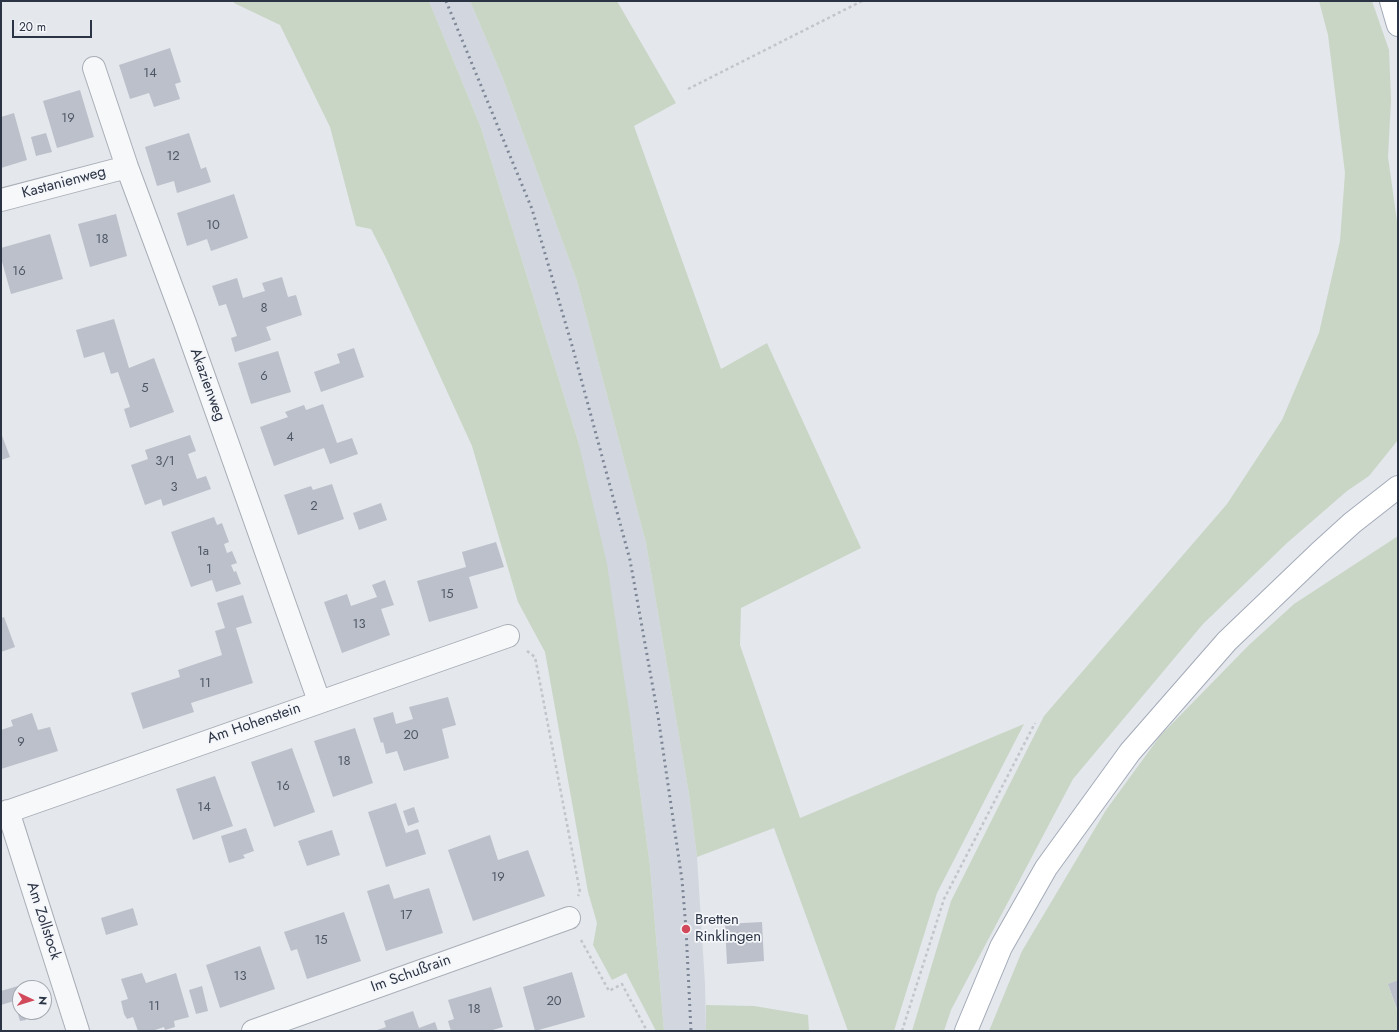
<!DOCTYPE html>
<html>
<head>
<meta charset="utf-8">
<style>
	body { margin:0 }
	#map { position:relative; width:1399px; height:1032px; overflow:hidden; background:#e4e7ec; font-family:Jost,sans-serif }
	canvas { display:block }
	.frame { position:absolute; inset:0; border:2px solid #2b3445; pointer-events:none }
	.north { position:absolute; left:12px; top:980px; width:40px; height:40px; box-sizing:border-box; background:#f4f6f9; border:1px solid #a4a8b1; border-radius:50%; rotate:94deg; font-size:11px; font-weight:700; line-height:16px; text-align:center; color:#2b3445 }
	.north::after { content:''; display:block; margin:auto; width:14px; height:18px; background:#d1495b; clip-path:polygon(50% 0,100% 100%,50% 72%,0 100%) }
	.scale { position:absolute; left:12px; top:20px; width:80px; height:18px; box-sizing:border-box; border:2px solid #2b3445; border-top:0; padding-left:5px; font-size:12px; line-height:14px; white-space:nowrap; color:#2b3445; -webkit-text-stroke:3px #f4f6f9; paint-order:stroke }
</style>
</head>
<body>
<div id="map">
<canvas width="1399" height="1032"></canvas>
<div class="frame"></div>
<div class="north">N</div>
<div class="scale">20 m</div>
</div>
<script>
const c = document.querySelector('canvas').getContext('2d');
c.lineJoin = 'round';
function paint(path, color) {
  c.fillStyle = color;
  c.fill(path, 'evenodd');
}
function shape(rows) {
  const path = new Path2D();
  for (const r of rows) {
    path.moveTo(r[0], r[1]);
    for (let i = 2; i < r.length; i += 2) path.lineTo(r[i], r[i + 1]);
  }
  return path;
}
function trace(path, color, width, dash) {
  c.strokeStyle = color;
  c.lineWidth = width;
  c.lineCap = dash ? 'butt' : 'round';
  c.setLineDash(dash || []);
  c.stroke(path);
}
function label(font, color, halo, rows, align = 'center') {
  c.font = font + ' Jost,sans-serif';
  c.lineWidth = 3.5;
  c.setLineDash([]);
  c.textBaseline = 'middle';
  c.strokeStyle = halo;
  c.fillStyle = color;
  for (const [text, x, y, turn = 0] of rows) {
    c.save();
    c.translate(x, y);
    c.rotate((+turn || 0) * Math.PI / 180);
    c.textAlign = isNaN(turn) ? turn : align;
    if (halo) c.strokeText(text, 0, 0);
    c.fillText(text, 0, 0);
    c.restore();
  }
}
const built = shape([
	[429,1,470,1,502,76,577,281,646,543,689,794,697,857,705,984,706,1031,664,1031,650,866,632,731,578,441,481,128]
]);
const green = shape([
	[234,1,429,1,481,128,578,441,607,564,632,731,650,866,664,1031,656,1031,626,973,612,980,593,945,597,923,588,892,545,652,518,602,472,446,386,258,371,229,356,226,330,127,280,25,234,3],
	[470,1,617,1,676,103,634,126,721,369,767,343,861,548,741,608,740,645,800,818,1024,724,937,893,894,1031,848,1031,774,828,697,857,689,794,646,543,577,281,502,76],
	[1319,1,1372,1,1389,50,1391,100,1388,157,1398,228,1398,440,1369,476,1347,491,1287,543,1203,624,1073,779,951,1010,944,1031,912,1031,951,901,1044,716,1227,504,1282,420,1319,333,1340,241,1345,173,1328,35],
	[1398,536,1398,980,1388,984,1398,1013,1398,1031,989,1031,1022,951,1106,810,1160,736,1249,645,1294,604],
	[706,1005,754,1006,808,1015,809,1031,706,1031]
]);
const building = shape([
	[170,48,181,82,175,84,180,99,154,107,149,93,130,99,119,65],
	[80,90,94,137,57,148,43,101],
	[14,113,27,160,1,168,1,117],
	[46,133,52,152,36,156,31,137],
	[189,133,201,169,206,167,211,182,177,193,174,181,157,186,145,147],
	[234,194,248,238,211,251,207,239,187,246,177,213],
	[116,214,127,256,90,267,78,224],
	[50,234,63,279,11,294,1,258,1,248],
	[282,277,288,297,296,295,302,315,266,327,271,340,235,352,231,338,237,336,226,304,219,306,212,286,237,278,243,298,265,291,262,283],
	[114,319,129,368,154,358,174,412,130,428,124,409,130,407,118,372,111,374,104,352,84,358,76,330],
	[354,348,364,377,321,392,314,372,340,363,337,354],
	[278,351,291,392,251,404,238,363],
	[323,404,337,443,352,438,358,454,330,464,324,448,274,466,260,427,288,417,285,412,304,405,306,410],
	[1,433,10,457,1,460],
	[190,435,196,451,188,454,197,479,206,476,211,489,163,506,161,499,145,505,131,465,148,459,145,450],
	[332,484,344,519,298,535,284,495,311,486,313,490],
	[381,503,387,520,359,530,353,513],
	[214,517,217,525,222,523,229,542,224,544,227,553,232,551,237,563,231,565,234,572,236,571,241,584,216,592,212,580,191,587,171,532],
	[496,542,504,567,469,577,478,608,429,622,417,581,466,567,462,552],
	[385,580,394,605,381,609,390,635,342,653,324,602,347,594,351,606,377,597,372,585],
	[243,595,252,623,236,628,253,683,191,703,194,712,143,729,131,693,180,677,178,670,222,655,215,631,225,628,217,603],
	[4,617,15,647,1,652,1,618],
	[448,697,456,725,442,729,449,758,404,771,397,751,386,754,383,742,381,743,373,718,393,712,396,724,413,719,409,707],
	[32,713,38,730,50,727,58,751,1,769,1,730,13,726,11,720],
	[355,728,373,783,333,797,314,741],
	[292,748,315,812,274,827,251,762],
	[215,776,233,826,193,840,176,789],
	[396,803,406,833,418,829,426,854,386,867,368,812],
	[414,807,419,822,408,826,403,811],
	[246,828,254,851,243,855,245,858,229,863,221,836],
	[332,830,340,855,307,866,298,841],
	[490,835,498,860,528,850,545,896,473,921,448,850],
	[389,884,394,899,429,888,443,933,386,951,367,891],
	[133,908,138,925,106,935,101,918],
	[344,912,361,961,307,979,297,949,291,951,284,932],
	[762,922,764,961,727,964,725,924],
	[260,946,275,989,220,1008,206,965],
	[572,972,585,1017,535,1031,523,987],
	[142,973,146,983,176,973,189,1017,174,1021,175,1027,165,1030,164,1027,152,1031,138,1031,133,1017,127,1019,124,1014,121,1001,128,999,121,979],
	[1398,980,1398,1012,1388,984],
	[18,986,20,995,20,1012,24,1012,26,1020,20,1021,14,1001,1,1005,1,991],
	[202,986,208,1011,196,1014,189,990],
	[491,987,503,1027,489,1031,451,1031,448,1021,454,1019,448,1000],
	[413,1011,419,1028,435,1022,438,1031,374,1031,386,1027,384,1021]
]);
const path = shape([
	[688,89,862,1],
	[527,651,535,657,580,892,578,896],
	[581,940,609,991,622,984,647,1031],
	[902,1031,944,899,1035,723]
]);
const minor = shape([
	[94,68,127,167,185,323,319,701],
	[1,200,127,167],
	[8,811,78,1031],
	[1,814,508,636],
	[253,1031,569,918]
]);
const primary = shape([
	[1391,1,1398,25],
	[966,1031,1001,947,1046,868,1130,752,1227,641,1319,553,1352,523,1398,487]
]);
const rail = shape([
	[446,1,532,209,573,349,630,560,658,716,682,880,686,929,691,1031]
]);
const markers = [
	[686,929,5,"#d1495b"]
];
const numberNames = [
	["14",150,74],
	["19",68,119],
	["12",173,157],
	["10",213,226],
	["18",102,240],
	["16",19,272],
	["8",264,309],
	["6",264,377],
	["5",145,389],
	["4",290,438],
	["3/1",165,462],
	["3",174,488],
	["2",314,507],
	["1a",203,552],
	["1",209,570],
	["15",447,595],
	["13",359,625],
	["11",205,684],
	["20",411,736],
	["9",21,743],
	["18",344,762],
	["16",283,787],
	["14",204,808],
	["19",498,878],
	["17",406,916],
	["15",321,941],
	["13",240,977],
	["20",554,1002],
	["11",154,1007],
	["18",474,1010]
];
const streetNames = [
	["Kastanienweg",64,183,-15],
	["Akazienweg",207,385,70],
	["Am Hohenstein",254,724,-19],
	["Am Zollstock",43,921,72],
	["Im Schußrain",411,974,-20]
];
const poiNames = [
	["Bretten",695,920],
	["Rinklingen",695,937]
];
paint(built, '#d2d6de');
paint(green, '#c9d6c5');
paint(building, '#bbc0ca');
trace(minor, '#a9aeb7', 24);
trace(primary, '#a3abb8', 24);
trace(path, '#c2c5cb', 2.5, [3, 3]);
trace(minor, '#f7f8fa', 22);
trace(primary, '#fff', 22);
trace(rail, '#7d8696', 3, [2, 4]);
for (const [x, y, r, color] of markers) {
  const dot = new Path2D();
  dot.arc(x, y, r, 0, 2 * Math.PI);
  c.fillStyle = color;
  c.fill(dot);
  trace(dot, '#f4f6f9', 1.5);
}
label('13px', '#4f5766', null, numberNames);
label('15px', '#2b3445', '#f4f6f9', streetNames);
label('15px', '#2b3445', '#f4f6f9', poiNames, 'left');
</script>
</body>
</html>
